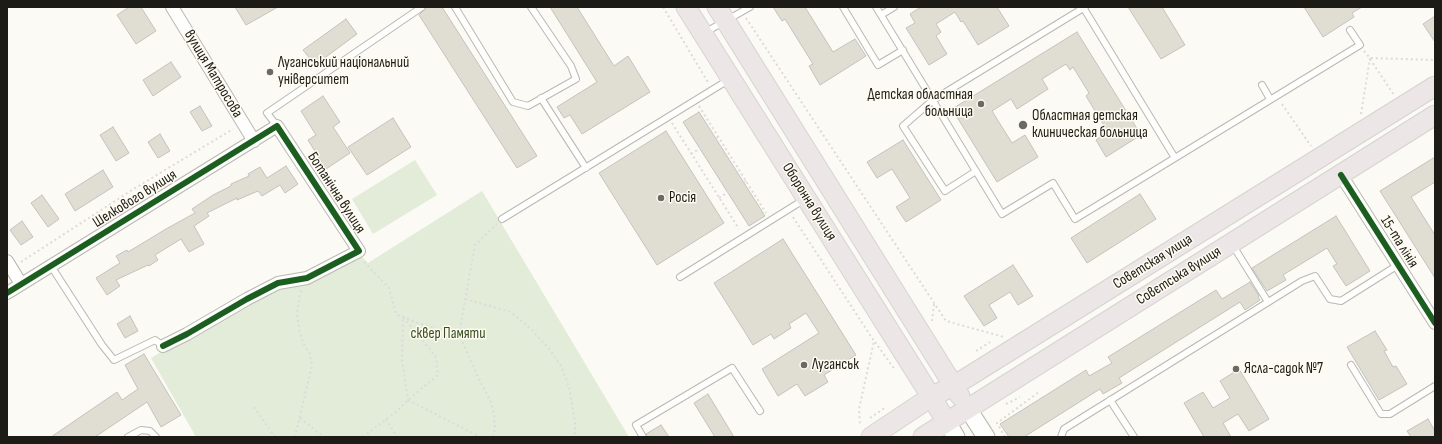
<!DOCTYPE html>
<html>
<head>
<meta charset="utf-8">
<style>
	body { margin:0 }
	#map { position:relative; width:1442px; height:444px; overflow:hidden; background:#fbfaf4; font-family:"Sofia Sans Condensed",sans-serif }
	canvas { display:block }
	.frame { position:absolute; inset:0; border:8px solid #1c1b16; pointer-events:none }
</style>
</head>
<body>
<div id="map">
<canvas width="1442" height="444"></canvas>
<div class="frame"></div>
</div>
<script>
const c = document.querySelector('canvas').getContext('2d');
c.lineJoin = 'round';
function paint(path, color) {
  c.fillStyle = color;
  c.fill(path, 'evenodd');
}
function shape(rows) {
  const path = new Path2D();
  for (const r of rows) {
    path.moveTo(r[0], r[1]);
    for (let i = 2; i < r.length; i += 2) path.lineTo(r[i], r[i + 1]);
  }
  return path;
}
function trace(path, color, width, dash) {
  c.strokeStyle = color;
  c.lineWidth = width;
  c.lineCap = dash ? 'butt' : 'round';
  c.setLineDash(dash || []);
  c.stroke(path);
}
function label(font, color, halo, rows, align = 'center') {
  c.font = font + ' "Sofia Sans Condensed",sans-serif';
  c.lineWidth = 3;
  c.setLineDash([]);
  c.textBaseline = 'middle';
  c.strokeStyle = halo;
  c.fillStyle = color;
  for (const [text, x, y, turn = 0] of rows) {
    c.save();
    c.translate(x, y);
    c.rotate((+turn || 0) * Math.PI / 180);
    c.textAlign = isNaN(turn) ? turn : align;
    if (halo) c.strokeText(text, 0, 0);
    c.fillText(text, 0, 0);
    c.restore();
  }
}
const green = shape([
	[415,160,437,195,373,234,352,199],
	[482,191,629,437,196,437,151,358,248,300,359,254,368,263]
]);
const building = shape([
	[129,7,141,7,156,31,136,44,117,15,129,7],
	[235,7,278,7,246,25,235,7],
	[427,7,442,7,537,156,517,168,419,15,427,7],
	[550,7,577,7,614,66,628,56,650,92,582,134,570,115,564,118,557,107,597,82,550,7],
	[773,7,805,7,833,52,855,39,866,56,820,85,809,66,813,64,785,19,782,21,773,7],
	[921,7,997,7,1009,26,978,45,963,21,961,22,955,12,936,24,941,32,936,36,947,54,929,65,906,28,915,23,910,14,921,7],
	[1128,7,1162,7,1185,45,1161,59,1128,7],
	[1304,7,1362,7,1352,13,1354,17,1323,37,1304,7],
	[1435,16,1435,42,1423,24,1435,16],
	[346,19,357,34,315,65,303,50,346,19],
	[1077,32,1141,135,1106,157,1096,140,1108,132,1086,96,1089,93,1073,67,1070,70,1066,64,1042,79,1048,89,1017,109,1011,99,992,111,1012,143,1025,135,1038,157,997,182,952,109,1077,32],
	[171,62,181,77,153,96,143,80,171,62],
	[323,96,340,122,333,127,350,153,326,169,308,140,316,135,301,111,323,96],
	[200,106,212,126,202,131,190,112,200,106],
	[699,112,765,216,749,226,683,122,699,112],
	[393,118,411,147,367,175,348,147,393,118],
	[113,127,129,153,116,161,100,135,113,127],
	[666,131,724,223,657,265,599,173,666,131],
	[160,134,170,151,158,158,148,142,160,134],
	[903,140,941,200,906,222,896,207,910,198,892,169,877,178,867,162,903,140],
	[1435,157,1435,182,1411,197,1435,235,1435,278,1380,191,1435,157],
	[286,166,298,184,285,193,280,185,262,196,258,191,237,200,237,198,207,213,209,216,194,226,204,244,189,252,181,239,155,255,158,260,149,266,148,265,116,280,120,286,107,295,96,278,120,263,116,256,127,250,128,252,166,229,195,213,192,209,213,195,231,186,231,184,249,176,248,174,260,167,267,178,286,166],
	[103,170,113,187,75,211,65,194,103,170],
	[1140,194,1156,219,1087,263,1071,238,1140,194],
	[42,195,59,219,48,227,31,203,42,195],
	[1336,216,1370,271,1346,286,1333,266,1337,264,1327,248,1283,275,1286,280,1267,291,1252,268,1336,216],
	[22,221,33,237,21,245,10,230,22,221],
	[783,239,856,355,824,375,828,382,805,396,797,384,778,396,762,369,819,333,806,313,789,324,791,328,774,339,771,334,753,345,714,283,783,239],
	[1013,265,1033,296,1018,305,1010,292,989,305,997,318,984,326,964,296,1013,265],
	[1250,282,1259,296,1258,297,1260,300,1245,310,1240,302,1119,378,1122,383,1103,394,1100,389,1024,437,1009,437,1000,424,1086,370,1089,376,1112,363,1108,357,1216,290,1222,299,1250,282],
	[130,316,138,331,125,338,117,324,130,316],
	[1375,331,1387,350,1384,351,1393,367,1396,366,1407,384,1379,400,1347,347,1375,331],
	[144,354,181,415,161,427,147,402,95,437,51,437,117,392,122,400,138,389,125,365,144,354],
	[1239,369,1269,419,1249,431,1238,414,1223,423,1231,437,1204,437,1184,403,1203,392,1213,408,1230,398,1220,381,1239,369],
	[708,394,734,437,715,437,694,403,708,394],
	[1428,419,1435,431,1435,437,1411,437,1407,431,1428,419],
	[661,425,669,437,647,437,646,434,661,425]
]);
const path = shape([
	[663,7,709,84],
	[746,18,946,321,1004,337],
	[1364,51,1370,58,1435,60],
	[1370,59,1394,95],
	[1282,104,1311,146],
	[699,106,766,213],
	[1361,114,1370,58],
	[672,123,739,229],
	[691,154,718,137],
	[719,198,746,181],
	[793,217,874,341,859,409,860,424],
	[21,262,132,190,233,129],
	[364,262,389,288,396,314,415,322,460,336],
	[465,299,511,312,531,329,550,350,561,366,569,387,575,422,575,437],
	[932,321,934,304],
	[875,342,895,370],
	[976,351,990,342],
	[408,400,480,437],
	[1006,404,1020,397],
	[254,407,275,437],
	[300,418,324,437],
	[870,418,886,407],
	[386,419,397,437],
	[295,437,312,365,310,354,303,343,299,328,297,313,301,290],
	[363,437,397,411,408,400,438,375,436,357,403,317,402,360,408,400],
	[493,437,495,428,494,414,492,404,477,375,460,336,461,323,475,245,497,224],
	[1005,437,997,423,1039,392]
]);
const lane = shape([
	[455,7,513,102,528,106,576,79,571,66,531,7],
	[843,7,878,65,903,50],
	[876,7,1002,214,1053,183,1075,219,1360,45,1350,30],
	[1083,7,1175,158],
	[881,15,894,7],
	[704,33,750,7],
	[1262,85,1270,99],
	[541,98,586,168],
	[277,126,267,113,422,7],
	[976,171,945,191,903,126,933,100,1085,7],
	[502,219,730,79],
	[1232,244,1268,302],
	[51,266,102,345,114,360,155,340,163,346],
	[680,277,805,199],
	[1351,365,1381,414,1390,414,1435,386],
	[1110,400,1134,437],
	[128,437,141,430,150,431,156,437],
	[643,437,636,425,732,368,760,411],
	[1061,437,1064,429,1302,281,1315,276,1330,299,1341,301,1398,265]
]);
const street = shape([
	[172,7,254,141],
	[1341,175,1435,323],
	[7,261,21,284],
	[7,293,277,126,359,251,307,278,278,283,247,299,187,334,163,346]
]);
const secondary = shape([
	[968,409,986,437],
	[947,422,956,437]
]);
const primary = shape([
	[686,7,947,422],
	[717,7,960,396],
	[871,437,931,397,955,385,1435,86],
	[923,437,1435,115]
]);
const cycleway = shape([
	[1341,175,1435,323],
	[7,293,277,126,359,251,307,278,278,283,247,299,187,334,163,346]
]);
const markers = [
	[270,72,4,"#6a6964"],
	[981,104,4,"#6a6964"],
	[1023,125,5,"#6a6964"],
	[661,198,4,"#6a6964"],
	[804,365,4,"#6a6964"],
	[1236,369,4,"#6a6964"]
];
const poiNames = [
	["Луганський національний",278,63],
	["університет",278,80],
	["Детская областная",973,95,"right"],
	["больница",973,112,"right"],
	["Областная детская",1032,116],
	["клиническая больница",1032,133],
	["Росія",669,198],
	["Луганськ",812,365],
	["Ясла-садок №7",1244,369]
];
const streetNames = [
	["вулиця Матросова",213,74,59],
	["Ботанічна вулиця",336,193,57],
	["Шелкового вулиця",135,199,-32],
	["Оборонна вулиця",809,202,58],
	["15-та лінія",1399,242,58],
	["Советская улица",1153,262,-32],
	["Совєтська вулиця",1179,276,-32]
];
const parkNames = [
	["сквер Памяти",448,334]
];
paint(green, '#e3ebd9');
paint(building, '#e0ddd3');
trace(building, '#c3c2bd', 1);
trace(lane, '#bab8b3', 8);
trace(street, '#bab8b3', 14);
trace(secondary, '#bab8b3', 19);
trace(primary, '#d4d4d1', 21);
trace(path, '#dcdbda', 2, [2, 3]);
trace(lane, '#fefefd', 6);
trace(street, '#fefefd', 12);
trace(secondary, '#fefefd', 17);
trace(primary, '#ede6e7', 19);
trace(cycleway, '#1b5e20', 6);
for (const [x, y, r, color] of markers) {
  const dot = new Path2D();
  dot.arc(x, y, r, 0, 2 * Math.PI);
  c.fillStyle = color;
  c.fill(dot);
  trace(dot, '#fefbf1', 1.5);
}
label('15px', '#1c1b16', '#fefbf1', poiNames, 'left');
label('15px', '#1c1b16', '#fefbf1', streetNames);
label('15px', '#364d1c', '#fefbf1', parkNames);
</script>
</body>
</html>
